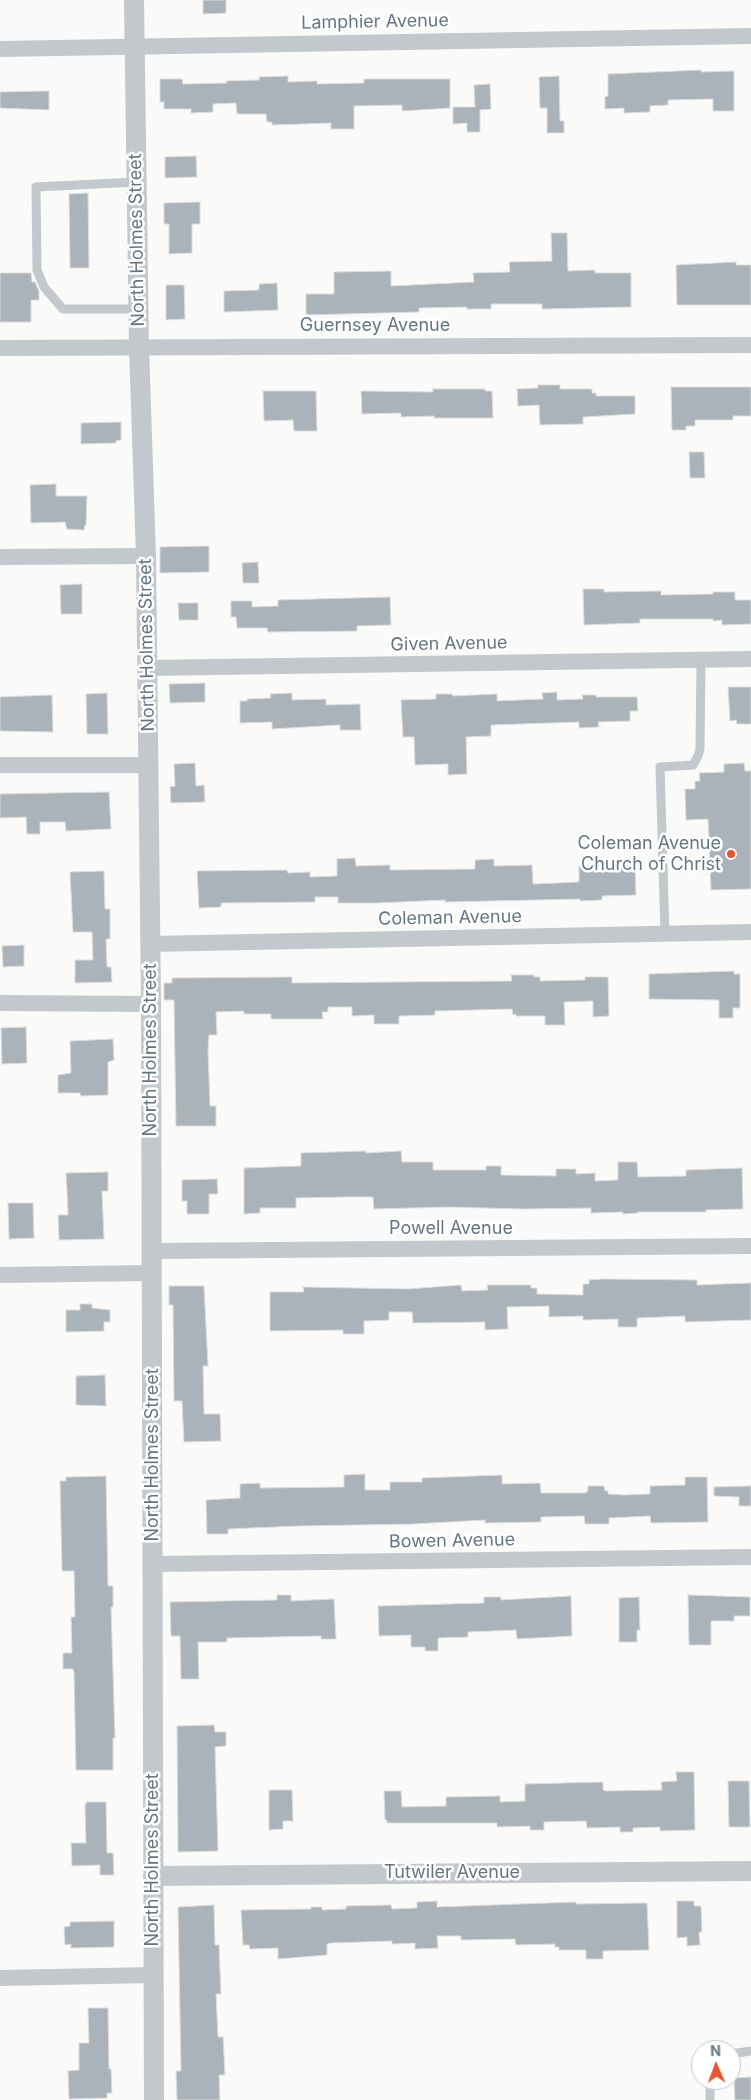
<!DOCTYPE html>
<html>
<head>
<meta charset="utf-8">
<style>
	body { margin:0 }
	#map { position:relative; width:751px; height:2100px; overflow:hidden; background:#fafaf8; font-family:Inter,sans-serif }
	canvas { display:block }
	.north { position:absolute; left:691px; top:2040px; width:50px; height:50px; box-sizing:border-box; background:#fff; border:1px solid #c1c8cd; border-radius:50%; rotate:358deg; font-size:14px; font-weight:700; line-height:20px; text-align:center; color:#657683 }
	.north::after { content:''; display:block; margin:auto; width:18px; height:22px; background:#e4572e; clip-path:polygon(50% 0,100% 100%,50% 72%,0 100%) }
</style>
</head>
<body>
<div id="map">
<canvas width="751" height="2100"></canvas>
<div class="north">N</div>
</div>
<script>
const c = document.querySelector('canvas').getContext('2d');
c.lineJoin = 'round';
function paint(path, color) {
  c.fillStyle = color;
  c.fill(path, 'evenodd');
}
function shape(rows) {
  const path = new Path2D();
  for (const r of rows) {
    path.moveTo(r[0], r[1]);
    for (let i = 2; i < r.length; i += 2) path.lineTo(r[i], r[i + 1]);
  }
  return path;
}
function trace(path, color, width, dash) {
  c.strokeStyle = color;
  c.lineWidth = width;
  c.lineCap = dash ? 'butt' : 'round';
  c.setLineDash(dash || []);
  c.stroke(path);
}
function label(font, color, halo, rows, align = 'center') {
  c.font = font + ' Inter,sans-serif';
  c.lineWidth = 5;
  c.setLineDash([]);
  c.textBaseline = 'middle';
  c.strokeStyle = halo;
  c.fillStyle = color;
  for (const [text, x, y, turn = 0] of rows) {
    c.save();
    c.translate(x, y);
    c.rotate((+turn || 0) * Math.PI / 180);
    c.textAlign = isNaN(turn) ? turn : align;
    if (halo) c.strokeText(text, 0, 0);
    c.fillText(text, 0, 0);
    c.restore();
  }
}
const building = shape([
	[203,0,226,0,226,13,203,14,203,0],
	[701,70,701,72,734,71,734,111,713,111,713,99,668,100,668,105,650,106,650,112,624,113,624,108,605,109,605,97,608,96,608,74,701,70],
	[288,76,288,82,317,81,317,84,364,83,364,79,450,79,450,108,402,111,402,105,354,106,354,129,331,129,331,123,272,125,272,122,267,122,266,114,237,114,236,103,213,104,213,112,191,113,191,109,164,109,164,102,160,102,160,79,182,79,183,84,227,83,226,81,259,80,259,77,288,76],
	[559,76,560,121,564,121,564,133,547,133,547,108,540,108,539,77,559,76],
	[490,84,491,109,480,110,480,132,467,132,467,123,453,124,453,107,475,107,474,85,490,84],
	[44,91,49,91,49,110,0,108,0,92,44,91],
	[196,156,197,177,165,178,165,157,196,156],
	[88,193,89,268,70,268,69,194,88,193],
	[200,202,200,224,192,224,192,253,169,254,169,224,164,224,164,203,200,202],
	[551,233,567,233,568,271,595,270,595,273,631,273,631,307,542,309,542,304,491,304,491,309,467,309,467,307,419,308,419,312,306,315,306,294,334,294,334,272,391,271,391,286,474,282,473,273,510,272,509,262,552,261,551,233],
	[736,262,736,265,751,265,751,305,677,305,676,265,736,262],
	[0,273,31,273,32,282,35,282,39,291,39,300,31,300,31,322,0,322,0,273],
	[277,283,278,310,224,312,224,291,259,290,259,284,277,283],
	[166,285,184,285,185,319,166,320,166,285],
	[538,385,560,385,560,389,592,389,592,393,596,393,596,396,635,396,635,414,583,417,583,424,540,425,539,405,518,406,517,389,538,388,538,385],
	[671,387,751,387,751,416,733,416,733,420,695,420,695,426,686,426,686,430,672,430,671,387],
	[433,389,485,389,485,391,492,391,493,418,434,418,434,416,401,417,401,413,362,414,361,391,433,392,433,389],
	[263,391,316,391,317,431,294,431,293,420,264,421,263,391],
	[121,422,121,440,116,441,116,443,81,444,81,423,121,422],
	[689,452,704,452,705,478,690,478,689,452],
	[56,484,56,496,87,496,86,525,85,525,84,530,67,529,65,522,31,523,30,485,56,484],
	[209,546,209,572,160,573,160,547,209,546],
	[258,562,259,583,243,583,242,563,258,562],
	[82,584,82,614,61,614,60,585,82,584],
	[583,589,604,589,604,592,661,591,661,595,713,594,713,592,735,592,735,600,751,600,751,624,722,625,722,620,713,621,713,619,640,619,640,623,584,625,583,589],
	[390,597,391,625,357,626,357,631,268,632,267,628,237,628,236,617,231,617,231,601,252,601,252,607,278,606,278,600,390,597],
	[178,603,198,603,198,620,179,620,178,603],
	[205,683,205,702,170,703,169,684,205,683],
	[728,687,751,687,751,724,737,724,736,720,730,721,728,687],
	[557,692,557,700,583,699,582,695,596,695,596,697,637,697,638,711,630,711,630,721,598,722,599,727,579,728,579,722,491,725,491,736,466,737,467,774,448,775,448,764,415,765,414,737,403,737,401,700,436,699,436,694,452,694,453,696,497,694,497,701,543,699,542,693,557,692],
	[107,693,108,734,87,734,86,694,107,693],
	[292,693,292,700,326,699,326,705,360,704,361,730,340,730,340,725,272,729,272,722,240,723,240,701,247,701,247,699,271,698,270,694,292,693],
	[52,695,53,732,0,731,0,697,52,695],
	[195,763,196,786,204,785,205,802,171,803,170,787,175,786,174,764,195,763],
	[744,763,745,771,751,771,751,889,711,890,708,819,686,820,685,789,695,789,695,781,700,781,699,773,724,772,724,764,744,763],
	[109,792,111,829,66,831,65,822,40,822,40,834,27,834,26,817,0,818,0,794,109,792],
	[355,858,356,866,390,865,390,870,393,870,475,869,475,860,494,859,494,866,532,865,533,884,579,882,579,866,635,864,636,895,602,896,602,900,580,901,580,899,445,902,445,900,377,903,338,903,338,897,315,897,315,902,221,903,221,907,199,908,197,871,287,870,288,873,310,872,310,877,337,876,337,859,355,858],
	[104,871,105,909,110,909,110,939,106,939,107,967,111,967,112,982,75,983,75,960,93,960,92,932,73,932,70,872,104,871],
	[24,945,24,966,3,967,2,946,24,945],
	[734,971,734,974,740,974,740,1008,733,1008,733,1018,719,1018,719,1000,649,999,649,974,734,971],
	[511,975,534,975,534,977,540,977,540,981,585,980,585,977,608,977,609,1016,593,1017,593,1001,564,1002,565,1025,545,1025,545,1016,516,1016,516,1014,513,1015,512,1009,435,1011,435,1015,399,1016,399,1024,374,1024,374,1015,352,1016,352,1007,328,1007,328,1012,322,1012,323,1019,271,1019,271,1014,244,1014,244,1011,216,1012,217,1035,209,1035,208,1050,210,1106,216,1106,216,1126,176,1126,174,1000,164,1000,164,983,172,983,172,978,292,977,292,983,398,982,512,981,511,975],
	[26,1027,27,1063,2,1064,1,1028,26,1027],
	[113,1039,114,1060,108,1062,108,1095,81,1096,80,1093,58,1093,58,1075,71,1073,70,1041,113,1039],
	[366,1151,366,1153,401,1151,402,1162,433,1162,433,1170,486,1170,486,1166,501,1166,501,1175,556,1176,556,1169,576,1169,576,1174,595,1173,595,1181,618,1180,618,1162,637,1162,638,1177,686,1176,686,1170,742,1168,743,1209,706,1210,706,1212,638,1212,638,1213,623,1214,623,1212,591,1213,591,1208,521,1209,449,1207,374,1209,373,1197,342,1197,296,1198,296,1208,260,1208,260,1213,244,1214,244,1168,301,1166,301,1153,366,1151],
	[108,1172,108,1191,102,1191,104,1239,59,1240,58,1215,68,1215,68,1212,66,1173,108,1172],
	[217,1179,218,1194,209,1194,209,1214,187,1214,187,1201,182,1201,182,1180,217,1179],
	[8,1203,33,1203,34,1238,9,1239,8,1203],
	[603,1279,697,1280,697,1285,751,1283,751,1320,685,1322,685,1316,637,1318,637,1327,618,1327,618,1319,583,1320,583,1316,549,1317,549,1306,507,1307,508,1329,485,1330,485,1322,413,1323,412,1312,389,1312,389,1320,364,1321,364,1334,343,1334,343,1330,270,1331,270,1292,304,1292,303,1287,408,1289,461,1285,462,1291,488,1290,487,1285,531,1285,531,1288,537,1288,537,1294,583,1295,583,1284,589,1284,589,1280,603,1279],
	[169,1286,204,1286,208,1366,203,1366,204,1414,220,1414,221,1441,184,1442,182,1401,174,1401,173,1305,169,1305,169,1286],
	[80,1304,92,1304,92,1308,110,1310,110,1322,104,1322,104,1331,66,1332,66,1310,80,1310,80,1304],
	[105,1375,106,1406,76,1405,76,1376,105,1375],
	[365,1474,365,1490,390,1490,390,1482,422,1482,422,1478,502,1475,502,1484,540,1483,541,1493,585,1493,588,1491,588,1486,604,1486,605,1491,608,1491,608,1494,625,1495,650,1494,650,1486,685,1485,685,1477,707,1477,708,1522,651,1523,650,1516,609,1518,609,1524,585,1524,584,1516,541,1517,541,1522,485,1523,485,1520,413,1524,299,1526,228,1529,228,1534,207,1534,206,1500,240,1498,240,1484,260,1483,260,1488,344,1487,344,1475,365,1474],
	[106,1476,108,1586,113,1586,113,1607,111,1607,115,1738,113,1738,113,1770,76,1770,74,1673,73,1669,63,1669,63,1653,72,1653,71,1617,75,1617,74,1571,62,1571,60,1481,66,1481,66,1477,106,1476],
	[751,1486,751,1506,739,1506,739,1497,714,1496,714,1487,751,1486],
	[277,1595,291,1595,291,1601,334,1599,336,1639,321,1639,321,1636,318,1636,227,1638,227,1642,198,1642,199,1679,181,1679,180,1636,171,1636,170,1602,277,1600,277,1595],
	[688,1595,750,1597,750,1616,734,1616,734,1621,711,1621,711,1645,689,1645,688,1595],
	[571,1596,572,1636,517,1639,516,1630,468,1632,468,1637,438,1638,438,1651,425,1651,425,1647,411,1647,411,1635,379,1636,378,1606,484,1603,484,1597,501,1597,501,1600,571,1596],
	[639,1597,640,1630,637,1630,637,1642,619,1642,619,1598,639,1597],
	[214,1725,215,1732,226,1732,226,1746,215,1747,218,1851,178,1852,177,1726,214,1725],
	[676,1772,694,1772,695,1830,660,1831,660,1827,633,1828,633,1832,620,1832,620,1827,587,1828,586,1821,544,1822,544,1830,530,1830,530,1826,497,1827,497,1823,387,1823,387,1820,385,1820,384,1791,401,1791,402,1807,446,1806,446,1797,500,1796,500,1802,525,1801,525,1784,603,1782,603,1790,606,1791,662,1790,661,1782,677,1781,676,1772],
	[728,1781,749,1781,750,1827,729,1827,728,1781],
	[269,1790,292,1790,293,1821,283,1821,283,1829,269,1830,269,1790],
	[87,1802,106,1802,107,1853,113,1853,114,1875,100,1875,100,1865,72,1866,71,1843,86,1843,85,1805,87,1802],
	[437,1901,437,1907,576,1902,576,1904,647,1903,649,1950,603,1951,603,1959,586,1959,586,1950,559,1950,559,1947,555,1947,555,1944,516,1945,515,1939,461,1940,461,1936,437,1936,438,1948,415,1949,415,1943,392,1944,392,1941,331,1943,327,1944,327,1955,278,1959,278,1948,250,1949,249,1945,243,1945,241,1910,311,1909,311,1907,322,1907,322,1910,346,1909,346,1906,391,1905,392,1909,417,1908,417,1902,437,1901],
	[677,1901,694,1901,694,1906,701,1906,702,1932,699,1932,700,1945,687,1946,687,1937,677,1938,677,1901],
	[214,1905,215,1945,219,1945,220,1971,221,1994,216,1994,218,2037,223,2037,225,2075,219,2075,220,2100,177,2100,176,2071,181,2071,178,1907,214,1905],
	[114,1921,114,1947,71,1948,71,1944,65,1945,64,1927,70,1926,70,1922,114,1921],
	[88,2008,108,2008,109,2069,111,2069,112,2093,107,2093,107,2098,69,2099,68,2071,79,2070,79,2043,89,2043,88,2008],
	[751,2077,751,2100,735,2100,734,2078,751,2077]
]);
const service = shape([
	[137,182,36,187,37,270,44,287,63,309,138,309],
	[665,934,660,767,693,765,698,756,700,749,701,660],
	[731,2054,751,2051],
	[710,2100,710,2080]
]);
const minor = shape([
	[0,49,751,36],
	[0,348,751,345],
	[0,557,146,556],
	[147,668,751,659],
	[0,765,148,765],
	[150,944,751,932],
	[0,1003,151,1004],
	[152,1251,751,1246],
	[0,1275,151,1273],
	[153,1564,751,1557],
	[0,1978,153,1975]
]);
const tertiary = shape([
	[134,0,139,347,146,556,151,1004,154,2100],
	[153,1876,751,1871]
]);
const markers = [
	[731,854,5,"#e4572e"]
];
const streetNames = [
	["Lamphier Avenue",375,22,-1],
	["North Holmes Street",137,240,-91],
	["Guernsey Avenue",375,326],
	["Given Avenue",449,644,-1],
	["North Holmes Street",147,645,-91],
	["Coleman Avenue",450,918,-1],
	["North Holmes Street",151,1050,-90],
	["Powell Avenue",451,1229],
	["North Holmes Street",153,1455,-90],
	["Bowen Avenue",452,1541,-1],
	["North Holmes Street",153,1860,-90],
	["Tutwiler Avenue",452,1873]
];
const poiNames = [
	["Coleman Avenue",721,844],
	["Church of Christ",721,865]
];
paint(building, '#aab3b9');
trace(building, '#dcdcda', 1);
trace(service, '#c3c8cc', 9);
trace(minor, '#c3c8cc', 16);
trace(tertiary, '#c3c8cc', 20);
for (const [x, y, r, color] of markers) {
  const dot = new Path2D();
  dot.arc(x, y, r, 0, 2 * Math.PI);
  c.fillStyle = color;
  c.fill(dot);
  trace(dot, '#fff', 2);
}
label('18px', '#657683', '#fff', streetNames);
label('18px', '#657683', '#fff', poiNames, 'right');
</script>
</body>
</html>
